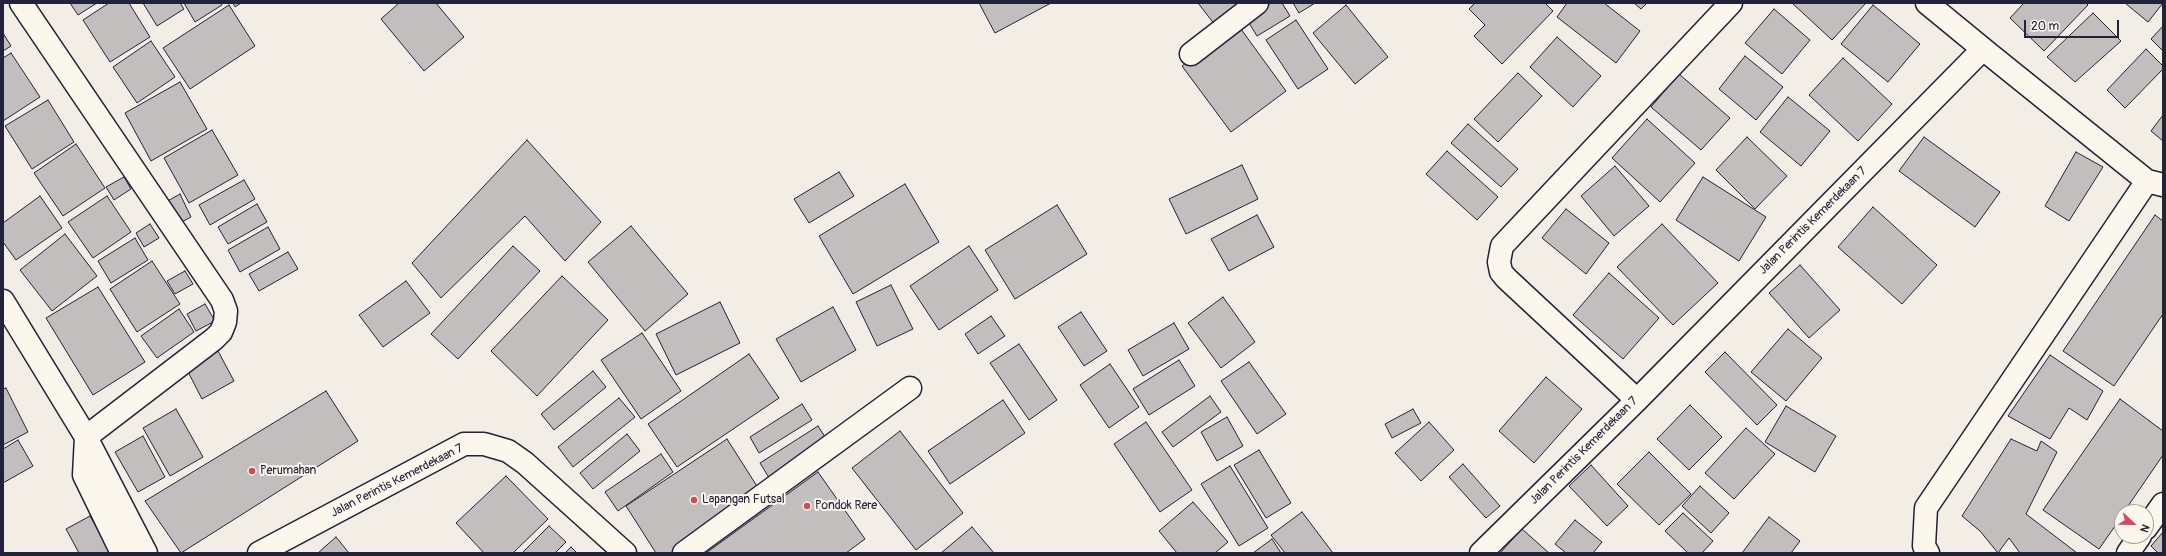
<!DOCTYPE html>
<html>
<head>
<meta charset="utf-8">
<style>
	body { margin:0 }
	#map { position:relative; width:2166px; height:556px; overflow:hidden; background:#f2eee5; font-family:Pangolin,sans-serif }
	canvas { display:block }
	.frame { position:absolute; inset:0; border:4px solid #22223b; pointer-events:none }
	.north { position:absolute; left:2114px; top:504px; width:40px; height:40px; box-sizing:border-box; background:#fbf7ec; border:1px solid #a4a2a5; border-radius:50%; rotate:112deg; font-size:11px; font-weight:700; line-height:16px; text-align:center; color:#22223b }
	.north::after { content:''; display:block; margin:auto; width:14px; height:18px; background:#d1495b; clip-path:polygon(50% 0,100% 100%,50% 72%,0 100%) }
	.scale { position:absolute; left:2024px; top:20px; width:95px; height:18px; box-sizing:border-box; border:2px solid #22223b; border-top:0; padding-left:5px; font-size:12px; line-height:14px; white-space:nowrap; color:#22223b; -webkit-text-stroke:3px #fbf7ec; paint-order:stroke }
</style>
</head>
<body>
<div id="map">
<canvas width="2166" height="556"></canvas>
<div class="frame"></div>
<div class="north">N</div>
<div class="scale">20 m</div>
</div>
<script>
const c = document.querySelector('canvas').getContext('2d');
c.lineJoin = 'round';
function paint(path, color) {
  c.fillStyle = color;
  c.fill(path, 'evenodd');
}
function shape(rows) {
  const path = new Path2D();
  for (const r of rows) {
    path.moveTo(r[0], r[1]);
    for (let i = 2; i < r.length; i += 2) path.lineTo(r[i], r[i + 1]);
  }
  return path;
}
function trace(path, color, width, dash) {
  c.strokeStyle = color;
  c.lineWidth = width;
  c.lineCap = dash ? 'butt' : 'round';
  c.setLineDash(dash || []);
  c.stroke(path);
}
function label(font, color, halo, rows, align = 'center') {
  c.font = font + ' Pangolin,sans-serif';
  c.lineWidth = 4;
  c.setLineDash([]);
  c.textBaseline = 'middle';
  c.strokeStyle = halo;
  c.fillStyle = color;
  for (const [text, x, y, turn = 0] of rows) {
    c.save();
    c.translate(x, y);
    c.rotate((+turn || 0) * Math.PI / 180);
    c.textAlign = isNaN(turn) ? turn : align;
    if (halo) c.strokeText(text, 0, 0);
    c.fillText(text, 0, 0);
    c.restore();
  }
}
const building = shape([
	[70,3,97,3,78,15,70,3],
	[109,3,129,3,150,37,110,62,83,20,109,3],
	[143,3,180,3,184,9,157,26,143,3],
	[184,3,221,3,222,5,195,22,184,3],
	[233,3,241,3,235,7,233,3],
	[399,3,436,3,464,37,424,71,381,19,399,3],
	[979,3,1051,3,995,33,979,3],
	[1198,3,1243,3,1215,25,1198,3],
	[1271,3,1282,3,1290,16,1257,36,1246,18,1271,3],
	[1293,3,1315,3,1299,13,1293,3],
	[1475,3,1545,3,1553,11,1502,64,1474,36,1485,25,1469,9,1475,3],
	[1567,3,1604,3,1640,31,1616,63,1557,17,1567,3],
	[1634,3,1647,3,1641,9,1634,3],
	[1792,3,1866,3,1832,40,1792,3],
	[2024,3,2086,3,2088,5,2044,51,2010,18,2024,3],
	[2125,3,2163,3,2148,22,2125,3],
	[229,5,255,46,190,89,163,48,229,5],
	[1346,5,1388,57,1355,84,1313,33,1346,5],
	[1873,5,1920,44,1888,82,1841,44,1873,5],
	[1774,9,1810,40,1782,74,1745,43,1774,9],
	[2093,13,2121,41,2075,82,2047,57,2093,13],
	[1296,20,1328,69,1298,89,1266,40,1296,20],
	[1238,25,1286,91,1231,132,1182,66,1238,25],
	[2163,26,2163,51,2151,39,2163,26],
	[3,33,11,46,3,51,3,33],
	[1557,37,1601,76,1573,107,1530,67,1557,37],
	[151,41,175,77,137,103,113,67,151,41],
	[2146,49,2163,66,2163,69,2125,108,2107,90,2146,49],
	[11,53,40,97,3,121,3,58,11,53],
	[1745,56,1783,87,1756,120,1719,89,1745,56],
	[1843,58,1892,104,1858,141,1809,95,1843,58],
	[1518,73,1542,96,1498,142,1474,119,1518,73],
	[1679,74,1730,118,1701,150,1651,107,1679,74],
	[180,82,207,129,151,161,125,113,180,82],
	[1788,97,1830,131,1801,166,1760,132,1788,97],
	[48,100,74,142,32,169,5,126,48,100],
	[2163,115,2163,141,2151,131,2163,115],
	[1647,119,1695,163,1660,202,1612,158,1647,119],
	[1468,124,1518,169,1501,187,1451,143,1468,124],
	[212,130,238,175,189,203,164,158,212,130],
	[1747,137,1787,176,1755,209,1716,170,1747,137],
	[1924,137,2000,192,1975,227,1899,171,1924,137],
	[527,140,601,222,565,261,525,216,441,298,412,263,527,140],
	[76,144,105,188,63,216,34,173,76,144],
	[1447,151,1498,197,1477,220,1426,174,1447,151],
	[2076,152,2103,167,2069,221,2045,206,2076,152],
	[1242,165,1258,199,1186,234,1169,199,1242,165],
	[1615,166,1649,206,1614,236,1581,196,1615,166],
	[839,172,854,196,809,223,794,199,839,172],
	[124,177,131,189,114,200,106,187,124,177],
	[1703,177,1766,217,1739,261,1676,220,1703,177],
	[244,180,255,199,210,225,199,205,244,180],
	[905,184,939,242,853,294,819,236,905,184],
	[180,194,191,217,178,224,166,202,180,194],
	[40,196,62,228,16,260,3,242,3,223,40,196],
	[107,196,131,232,93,258,68,222,107,196],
	[257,204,267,222,228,244,218,227,257,204],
	[1057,205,1087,254,1015,299,985,250,1057,205],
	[1873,207,1937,265,1902,304,1838,247,1873,207],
	[1566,209,1609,243,1586,274,1542,238,1566,209],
	[1257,215,1274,247,1229,271,1211,239,1257,215],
	[2155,215,2163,221,2163,314,2114,386,2063,351,2155,215],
	[150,224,159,238,144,247,136,233,150,224],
	[1662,224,1718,283,1673,325,1617,267,1662,224],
	[631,226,688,294,645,331,588,262,631,226],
	[268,227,280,249,240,272,228,250,268,227],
	[65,234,97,276,52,311,20,270,65,234],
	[135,238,148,260,111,283,98,261,135,238],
	[513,246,540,271,458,359,431,334,513,246],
	[969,246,998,290,939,330,910,286,969,246],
	[288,252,298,269,259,291,249,274,288,252],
	[152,261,180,304,137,332,110,289,152,261],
	[1800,265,1840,310,1809,338,1769,293,1800,265],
	[185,271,193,284,175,294,167,281,185,271],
	[1609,273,1659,318,1623,359,1573,315,1609,273],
	[562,276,608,320,537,396,491,351,562,276],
	[406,281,430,313,383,347,359,315,406,281],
	[891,285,913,329,877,346,856,302,891,285],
	[98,287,145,362,93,395,46,318,98,287],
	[1223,297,1255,342,1221,368,1188,323,1223,297],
	[720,302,740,343,676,375,656,334,720,302],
	[205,304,215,321,196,331,187,314,205,304],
	[833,307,856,350,801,382,776,339,833,307],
	[179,309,194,332,157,358,141,336,179,309],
	[1081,312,1107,351,1084,366,1058,327,1081,312],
	[991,316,1005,336,978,354,965,334,991,316],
	[1174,323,1189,349,1143,376,1128,350,1174,323],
	[1788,329,1822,358,1786,401,1751,372,1788,329],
	[642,333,681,391,641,419,601,360,642,333],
	[1019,344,1057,400,1029,420,990,363,1019,344],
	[218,351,234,381,202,399,186,368,218,351],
	[1725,352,1777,405,1757,425,1705,372,1725,352],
	[749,354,779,398,677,467,648,424,749,354],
	[2050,355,2103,391,2087,420,2069,408,2050,439,2008,416,2050,355],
	[1179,360,1195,386,1149,415,1133,389,1179,360],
	[1249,362,1286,414,1257,434,1221,381,1249,362],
	[1110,364,1139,407,1109,428,1080,385,1110,364],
	[593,371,606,387,554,430,541,414,593,371],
	[1546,377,1582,409,1534,463,1499,431,1546,377],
	[6,388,28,432,3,445,3,389,6,388],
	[326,391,358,441,181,553,145,501,326,391],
	[1210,396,1221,412,1173,447,1162,432,1210,396],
	[619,398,635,417,573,467,558,447,619,398],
	[2120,399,2163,431,2163,455,2124,512,2122,512,2122,516,2099,549,2043,510,2120,399],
	[1003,400,1025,433,950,484,928,451,1003,400],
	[802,404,812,420,759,453,750,437,802,404],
	[1690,405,1722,437,1689,470,1657,439,1690,405],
	[1786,406,1836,436,1815,472,1765,442,1786,406],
	[176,409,203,457,170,476,143,428,176,409],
	[1413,409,1421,423,1392,438,1385,424,1413,409],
	[1227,417,1243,446,1217,461,1201,432,1227,417],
	[1146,422,1192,490,1160,512,1114,444,1146,422],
	[1429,422,1454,450,1421,481,1395,453,1429,422],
	[818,426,829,443,771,481,760,463,818,426],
	[1746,428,1775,454,1734,499,1705,473,1746,428],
	[900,431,963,513,916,550,852,468,900,431],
	[627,434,640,451,593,489,580,473,627,434],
	[143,436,165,477,138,492,115,452,143,436],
	[727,439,762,494,673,553,656,553,626,506,727,439],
	[2011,439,2037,451,2041,441,2057,452,2026,514,2077,553,2020,553,2009,538,1998,553,1980,531,1962,516,2011,439],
	[18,440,33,466,3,483,3,449,18,440],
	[1259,450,1291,503,1266,518,1234,465,1259,450],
	[1649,452,1691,494,1659,525,1617,484,1649,452],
	[661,454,673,472,618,511,605,492,661,454],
	[1463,464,1500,506,1486,518,1449,477,1463,464],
	[1591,465,1628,506,1607,526,1569,486,1591,465],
	[1230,466,1268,528,1239,546,1201,484,1230,466],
	[818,472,865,539,846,553,706,553,818,472],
	[506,476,548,519,513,553,484,553,456,523,506,476],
	[1700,486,1729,513,1711,533,1682,506,1700,486],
	[1193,502,1228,542,1215,553,1177,553,1159,531,1193,502],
	[1302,512,1333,553,1285,553,1271,535,1302,512],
	[1683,513,1713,541,1702,553,1688,553,1665,531,1683,513],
	[90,516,111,553,79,553,66,529,90,516],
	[1769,517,1800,541,1791,553,1742,553,1769,517],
	[1575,520,1602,542,1593,553,1566,553,1555,544,1575,520],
	[549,526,566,542,555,553,522,553,549,526],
	[972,527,994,553,941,553,972,527],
	[1522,529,1549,553,1500,553,1522,529],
	[2163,532,2163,553,2158,553,2151,546,2163,532],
	[336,537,349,553,318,553,336,537],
	[1272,539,1281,553,1253,553,1272,539],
	[571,547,577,553,565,553,571,547]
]);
const street = shape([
	[21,3,222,300,226,311,225,322,221,332,214,339,86,437,84,475,122,553],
	[1927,3,1983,49],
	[1191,54,1257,3],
	[3,301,86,437,146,553],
	[1637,400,1506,278,1501,272,1499,262,1502,246,1731,3],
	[2146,528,2163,504],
	[259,553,464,444,484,444,508,451,525,463,625,553],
	[684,553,910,388],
	[1481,553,1637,400,1983,49,2147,181,2163,185],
	[1928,553,1924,546,1926,508,2147,181],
	[2128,553,2140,536]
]);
const markers = [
	[252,471,4,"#d1495b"],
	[694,500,4,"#d1495b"],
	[807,506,4,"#d1495b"]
];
const streetNames = [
	["Jalan Perintis Kemerdekaan 7",1813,221,-45],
	["Jalan Perintis Kemerdekaan 7",1584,451,-45],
	["Jalan Perintis Kemerdekaan 7",397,481,-27]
];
const poiNames = [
	["Perumahan",260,471],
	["Lapangan Futsal",702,500],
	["Pondok Rere",815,506]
];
paint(building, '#c2bebe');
trace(building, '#22223b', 1);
trace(street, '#22223b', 25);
trace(street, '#fbf7ec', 22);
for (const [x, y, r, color] of markers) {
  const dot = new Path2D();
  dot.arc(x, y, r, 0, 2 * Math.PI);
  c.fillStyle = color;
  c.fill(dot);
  trace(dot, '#fbf7ec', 1.5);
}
label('12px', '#22223b', '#fbf7ec', streetNames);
label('12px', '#22223b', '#fbf7ec', poiNames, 'left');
</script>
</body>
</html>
